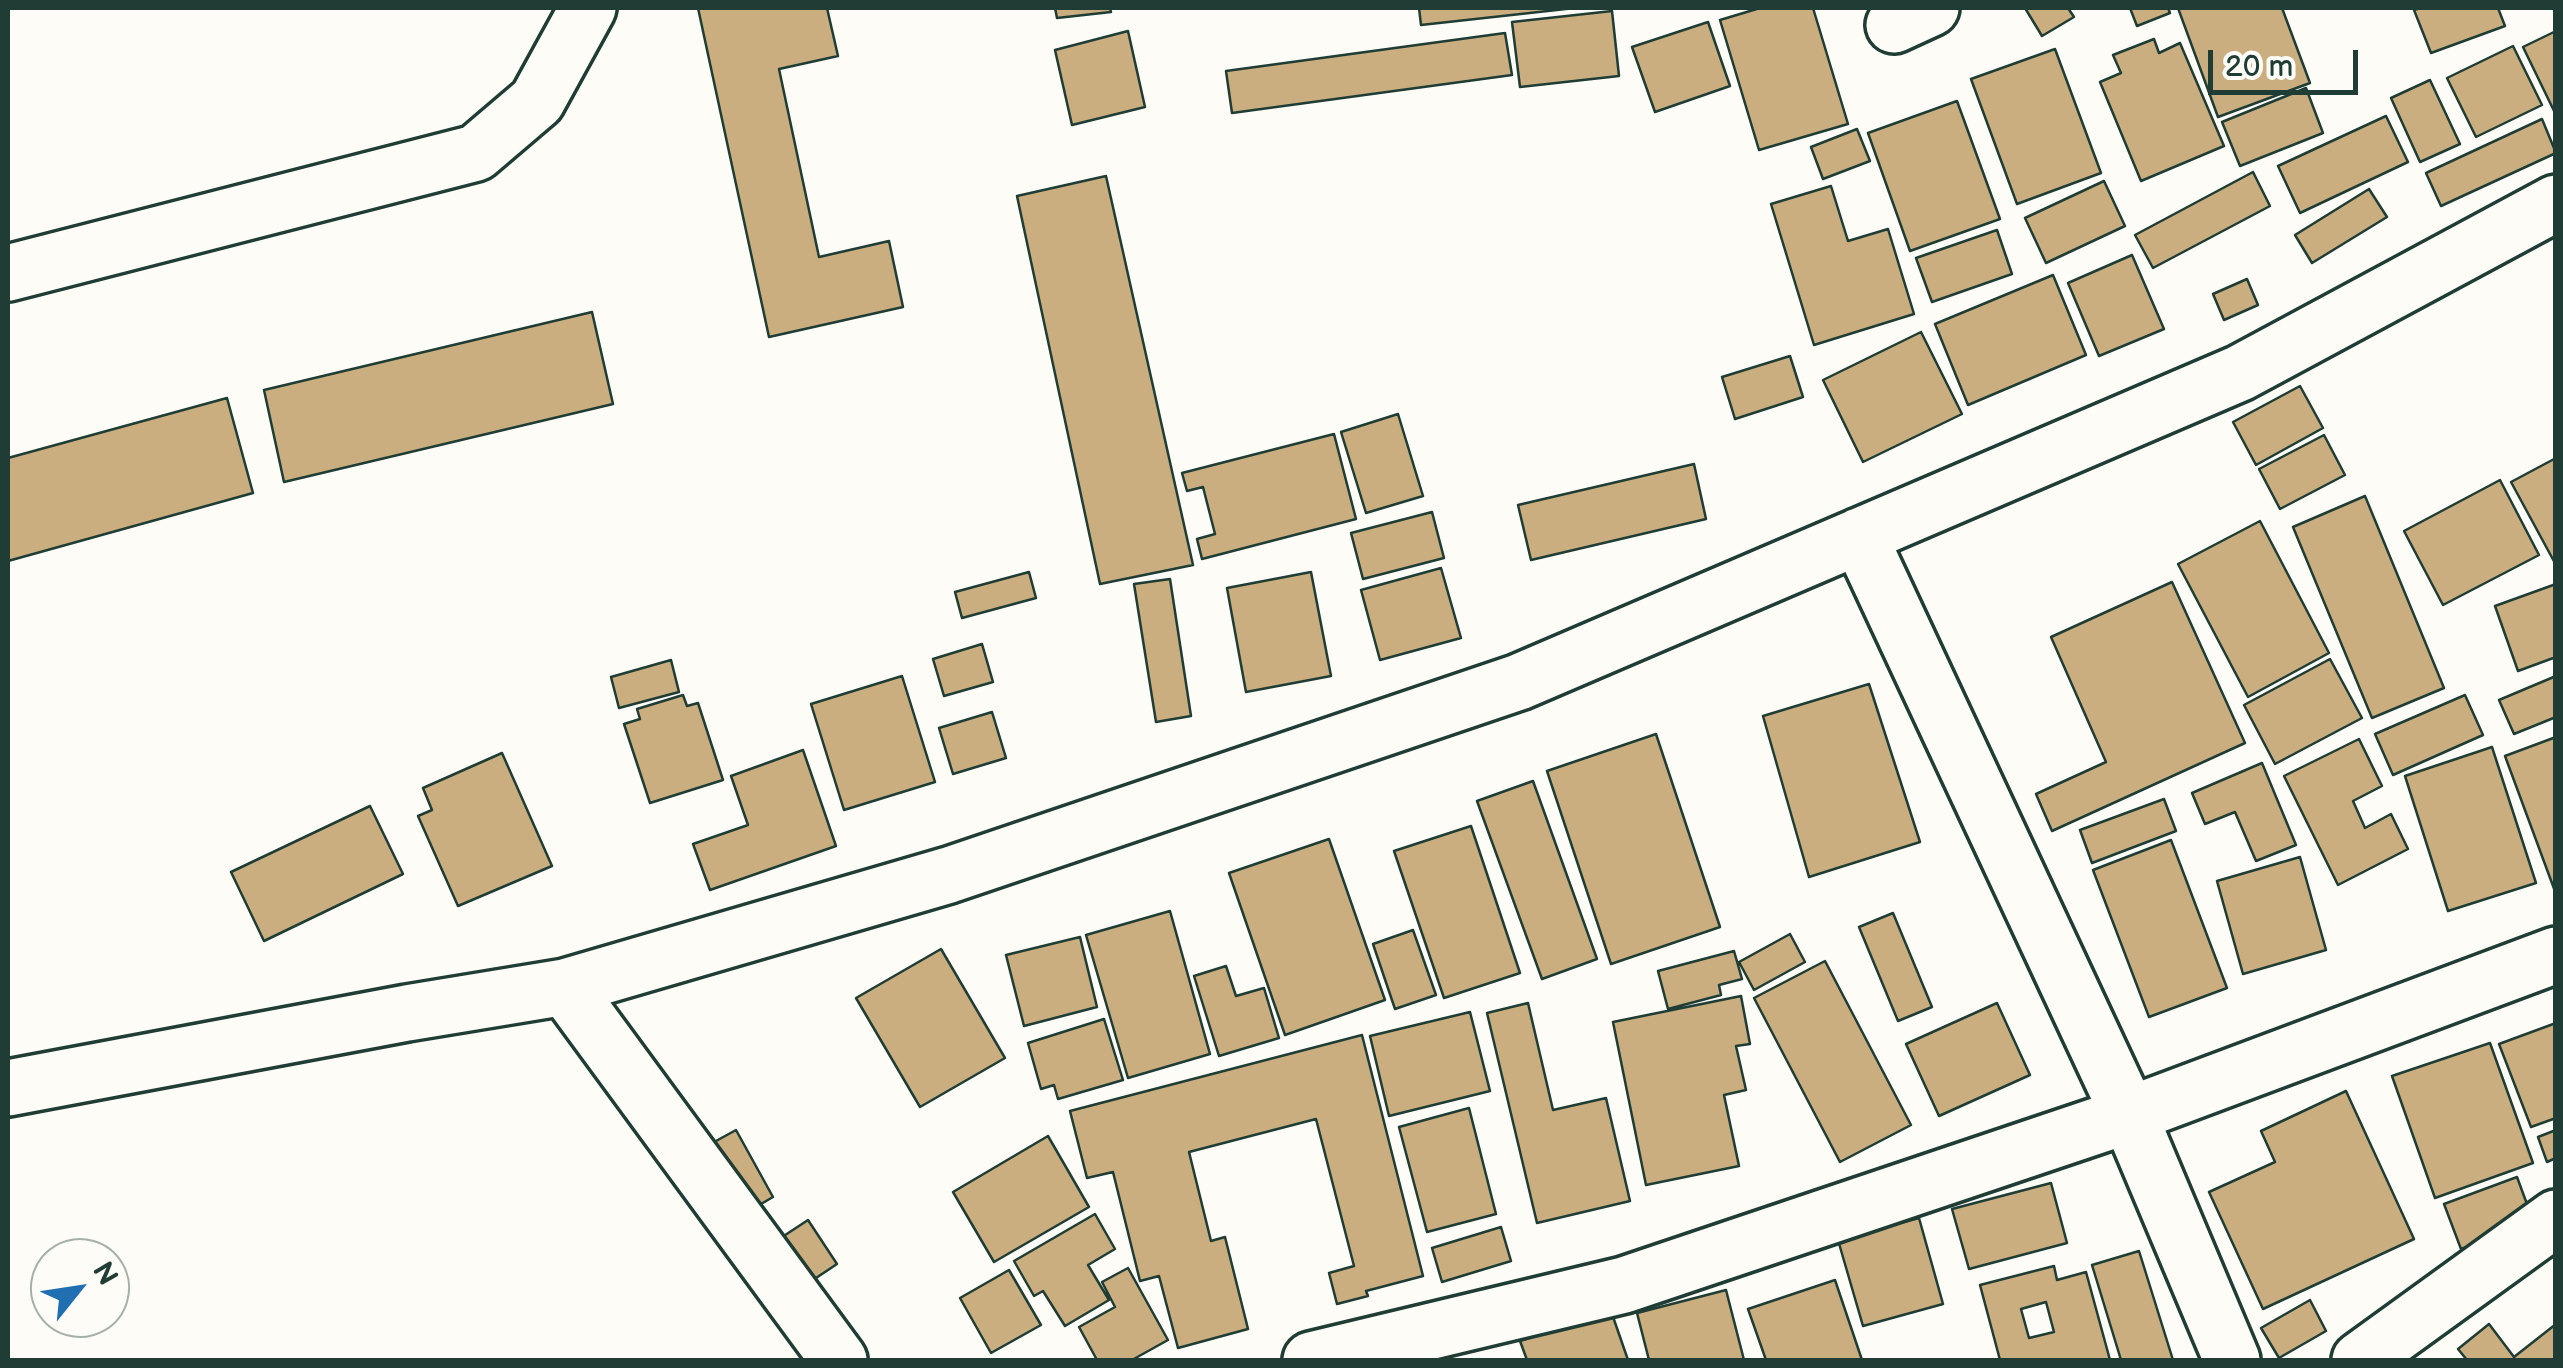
<!DOCTYPE html>
<html>
<head>
<meta charset="utf-8">
<style>
	body { margin:0 }
	#map { position:relative; width:2563px; height:1368px; overflow:hidden; background:#fdfcf7; font-family:"Balsamiq Sans",sans-serif }
	canvas { display:block }
	.frame { position:absolute; inset:0; border:10px solid #1f3d34; pointer-events:none }
	.north { position:absolute; left:30px; top:1238px; width:100px; height:100px; box-sizing:border-box; background:#fdfcf7; border:2px solid #a4b0a9; border-radius:50%; rotate:60deg; font-size:28px; font-weight:700; line-height:40px; text-align:center; color:#1f3d34 }
	.north::after { content:''; display:block; margin:auto; width:35px; height:45px; background:#1f6fb2; clip-path:polygon(50% 0,100% 100%,50% 72%,0 100%) }
	.scale { position:absolute; left:2208px; top:50px; width:150px; height:45px; box-sizing:border-box; border:5px solid #1f3d34; border-top:0; padding-left:12px; font-size:30px; line-height:35px; white-space:nowrap; color:#1f3d34; -webkit-text-stroke:8px #fdfcf7; paint-order:stroke }
</style>
</head>
<body>
<div id="map">
<canvas width="2563" height="1368"></canvas>
<div class="frame"></div>
<div class="north">N</div>
<div class="scale">20 m</div>
</div>
<script>
const c = document.querySelector('canvas').getContext('2d');
c.lineJoin = 'round';
function paint(path, color) {
  c.fillStyle = color;
  c.fill(path, 'evenodd');
}
function shape(rows) {
  const path = new Path2D();
  for (const r of rows) {
    path.moveTo(r[0], r[1]);
    for (let i = 2; i < r.length; i += 2) path.lineTo(r[i], r[i + 1]);
  }
  return path;
}
function trace(path, color, width, dash) {
  c.strokeStyle = color;
  c.lineWidth = width;
  c.lineCap = dash ? 'butt' : 'round';
  c.setLineDash(dash || []);
  c.stroke(path);
}
const building = shape([
	[698,8,827,8,838,56,779,69,819,257,889,241,903,307,769,337,698,8],
	[1055,8,1110,8,1111,12,1057,18,1055,8],
	[1419,8,1575,8,1421,25,1419,8],
	[1760,8,1813,8,1848,124,1759,150,1720,20,1760,8],
	[2025,8,2068,8,2074,17,2042,36,2025,8],
	[2130,8,2168,8,2170,13,2137,26,2130,8],
	[2178,8,2282,8,2310,83,2218,117,2178,8],
	[2420,8,2498,8,2505,26,2431,53,2414,10,2420,8],
	[1612,11,1619,76,1520,87,1512,22,1612,11],
	[1708,22,1730,86,1655,112,1632,47,1708,22],
	[1128,31,1145,107,1072,125,1055,50,1128,31],
	[2556,31,2556,115,2523,47,2556,31],
	[1505,33,1512,75,1232,113,1226,71,1505,33],
	[2154,39,2159,53,2180,43,2224,146,2141,181,2100,82,2121,73,2113,55,2154,39],
	[2513,46,2542,105,2476,137,2447,78,2513,46],
	[2055,49,2101,173,2017,204,1971,79,2055,49],
	[2430,80,2460,144,2420,162,2391,98,2430,80],
	[2306,88,2323,133,2240,166,2222,122,2306,88],
	[1957,101,2000,219,1910,251,1868,133,1957,101],
	[2386,116,2408,162,2300,213,2278,166,2386,116],
	[2542,119,2556,153,2441,206,2426,173,2542,119],
	[1857,129,1870,161,1823,179,1811,147,1857,129],
	[2253,172,2270,206,2153,268,2135,235,2253,172],
	[1106,176,1193,565,1100,584,1017,196,1106,176],
	[2104,181,2125,226,2046,263,2025,218,2104,181],
	[1831,186,1848,241,1888,229,1914,314,1814,345,1771,204,1831,186],
	[2369,189,2387,217,2312,263,2295,235,2369,189],
	[1997,230,2012,274,1932,302,1916,258,1997,230],
	[2132,255,2164,329,2099,356,2068,283,2132,255],
	[2053,275,2086,355,1968,405,1935,324,2053,275],
	[2247,279,2258,305,2224,320,2213,294,2247,279],
	[592,312,613,404,284,482,264,390,592,312],
	[1921,332,1962,414,1863,462,1823,380,1921,332],
	[1790,356,1803,397,1735,419,1722,377,1790,356],
	[2300,386,2323,428,2256,465,2233,422,2300,386],
	[227,398,253,493,8,561,8,458,227,398],
	[1398,414,1423,496,1366,513,1341,432,1398,414],
	[1334,434,1356,519,1202,559,1197,539,1215,534,1203,487,1187,491,1182,473,1334,434],
	[2324,435,2345,475,2280,509,2259,469,2324,435],
	[2556,458,2556,565,2511,482,2556,458],
	[1694,464,1706,519,1531,560,1518,505,1694,464],
	[2500,480,2539,555,2443,605,2404,531,2500,480],
	[2365,496,2444,688,2372,718,2293,527,2365,496],
	[1432,512,1444,558,1363,579,1351,533,1432,512],
	[2260,521,2329,653,2248,697,2178,564,2260,521],
	[1441,568,1461,638,1380,660,1361,590,1441,568],
	[1029,572,1036,598,962,618,955,592,1029,572],
	[1311,572,1331,676,1246,692,1227,588,1311,572],
	[1170,579,1191,716,1156,722,1134,584,1170,579],
	[2172,582,2245,743,2052,831,2036,794,2106,762,2051,637,2172,582],
	[2556,584,2556,657,2518,671,2495,606,2556,584],
	[982,644,993,682,944,696,933,659,982,644],
	[2330,659,2362,718,2275,764,2244,705,2330,659],
	[671,660,679,692,619,708,611,677,671,660],
	[902,676,935,782,844,810,811,704,902,676],
	[2556,676,2556,717,2514,734,2499,700,2556,676],
	[1869,684,1920,842,1809,877,1763,716,1869,684],
	[683,695,687,706,698,703,723,780,650,803,624,724,640,719,637,709,683,695],
	[2465,695,2483,735,2393,775,2375,734,2465,695],
	[992,712,1006,758,953,774,939,728,992,712],
	[1656,734,1720,927,1611,964,1547,771,1656,734],
	[2556,737,2556,894,2505,756,2556,737],
	[2359,739,2382,786,2353,801,2365,828,2391,814,2408,849,2338,885,2284,776,2359,739],
	[2492,747,2536,883,2448,911,2405,776,2492,747],
	[803,750,836,846,710,890,693,844,748,825,731,776,803,750],
	[502,753,552,866,458,906,418,816,432,810,423,788,502,753],
	[2262,763,2296,845,2256,861,2235,812,2205,824,2192,793,2262,763],
	[1533,781,1597,959,1542,979,1477,801,1533,781],
	[2164,799,2176,831,2092,863,2080,830,2164,799],
	[370,806,403,874,264,941,231,872,370,806],
	[1471,826,1520,973,1444,998,1394,851,1471,826],
	[1329,839,1385,1000,1285,1035,1229,873,1329,839],
	[2171,840,2227,988,2149,1017,2093,870,2171,840],
	[2300,857,2326,950,2243,974,2217,881,2300,857],
	[1170,911,1210,1054,1128,1078,1086,935,1170,911],
	[1893,913,1932,1007,1898,1021,1859,927,1893,913],
	[1413,930,1436,995,1395,1009,1373,944,1413,930],
	[1790,934,1805,962,1754,990,1739,962,1790,934],
	[1080,937,1097,1007,1024,1026,1006,955,1080,937],
	[941,949,1005,1058,920,1107,856,998,941,949],
	[1734,951,1742,979,1719,985,1721,995,1668,1009,1658,971,1734,951],
	[1825,961,1911,1125,1840,1162,1754,998,1825,961],
	[1226,966,1236,996,1264,988,1279,1038,1219,1056,1194,976,1226,966],
	[1741,996,1750,1044,1736,1046,1746,1090,1724,1095,1739,1166,1646,1185,1613,1022,1741,996],
	[1528,1003,1553,1110,1606,1098,1630,1201,1537,1223,1487,1013,1528,1003],
	[1997,1003,2030,1075,1939,1116,1906,1044,1997,1003],
	[1470,1012,1490,1091,1389,1116,1370,1036,1470,1012],
	[1104,1019,1123,1080,1058,1099,1054,1085,1041,1089,1028,1043,1104,1019],
	[2556,1023,2556,1118,2531,1127,2499,1044,2556,1023],
	[1362,1035,1423,1276,1366,1291,1368,1296,1337,1304,1329,1273,1354,1266,1316,1119,1189,1152,1211,1241,1225,1237,1248,1329,1178,1348,1159,1276,1140,1281,1113,1172,1087,1178,1070,1111,1362,1035],
	[2490,1043,2533,1163,2435,1198,2392,1076,2490,1043],
	[2346,1091,2414,1239,2263,1309,2209,1192,2275,1162,2261,1131,2346,1091],
	[1469,1108,1496,1214,1427,1232,1399,1127,1469,1108],
	[736,1130,773,1197,742,1215,705,1147,736,1130],
	[2556,1130,2556,1158,2547,1162,2538,1137,2556,1130],
	[1048,1136,1089,1207,994,1262,953,1192,1048,1136],
	[2517,1177,2534,1223,2461,1249,2444,1204,2517,1177],
	[2051,1183,2067,1243,1969,1269,1952,1209,2051,1183],
	[1095,1214,1115,1249,1088,1265,1109,1300,1065,1326,1043,1291,1034,1296,1014,1261,1095,1214],
	[1919,1218,1943,1304,1863,1326,1838,1240,1919,1218],
	[808,1220,837,1264,798,1290,770,1245,808,1220],
	[1501,1227,1511,1261,1442,1282,1432,1248,1501,1227],
	[2139,1251,2173,1360,2121,1360,2092,1265,2139,1251],
	[2054,1266,2057,1280,2086,1272,2110,1360,2000,1360,1980,1285,2054,1266],
	[2046,1302,2054,1332,2029,1338,2021,1309,2046,1302],
	[1128,1268,1168,1340,1132,1360,1097,1360,1079,1327,1115,1307,1102,1282,1128,1268],
	[1009,1270,1041,1325,991,1353,960,1298,1009,1270],
	[1835,1280,1862,1360,1766,1360,1748,1309,1835,1280],
	[1726,1290,1744,1360,1649,1360,1637,1313,1726,1290],
	[2310,1300,2326,1331,2279,1358,2261,1328,2310,1300],
	[1611,1311,1628,1360,1527,1360,1520,1341,1611,1311],
	[2489,1324,2514,1357,2556,1324,2556,1360,2467,1360,2458,1349,2489,1324]
]);
const minor = shape([
	[1894,25,1931,8],
	[8,273,476,153,537,101,588,8],
	[1859,536,2129,1115,2232,1360],
	[565,987,839,1360],
	[8,1088,407,1013,565,987,949,875,1519,682,2240,373,2556,203],
	[1311,1360,1624,1285,2129,1115,2556,955],
	[2360,1360,2556,1218]
]);
paint(building, '#caae7f');
trace(building, '#1f3d34', 2.5);
trace(minor, '#1f3d34', 62);
trace(minor, '#fdfcf7', 55);
</script>
</body>
</html>
